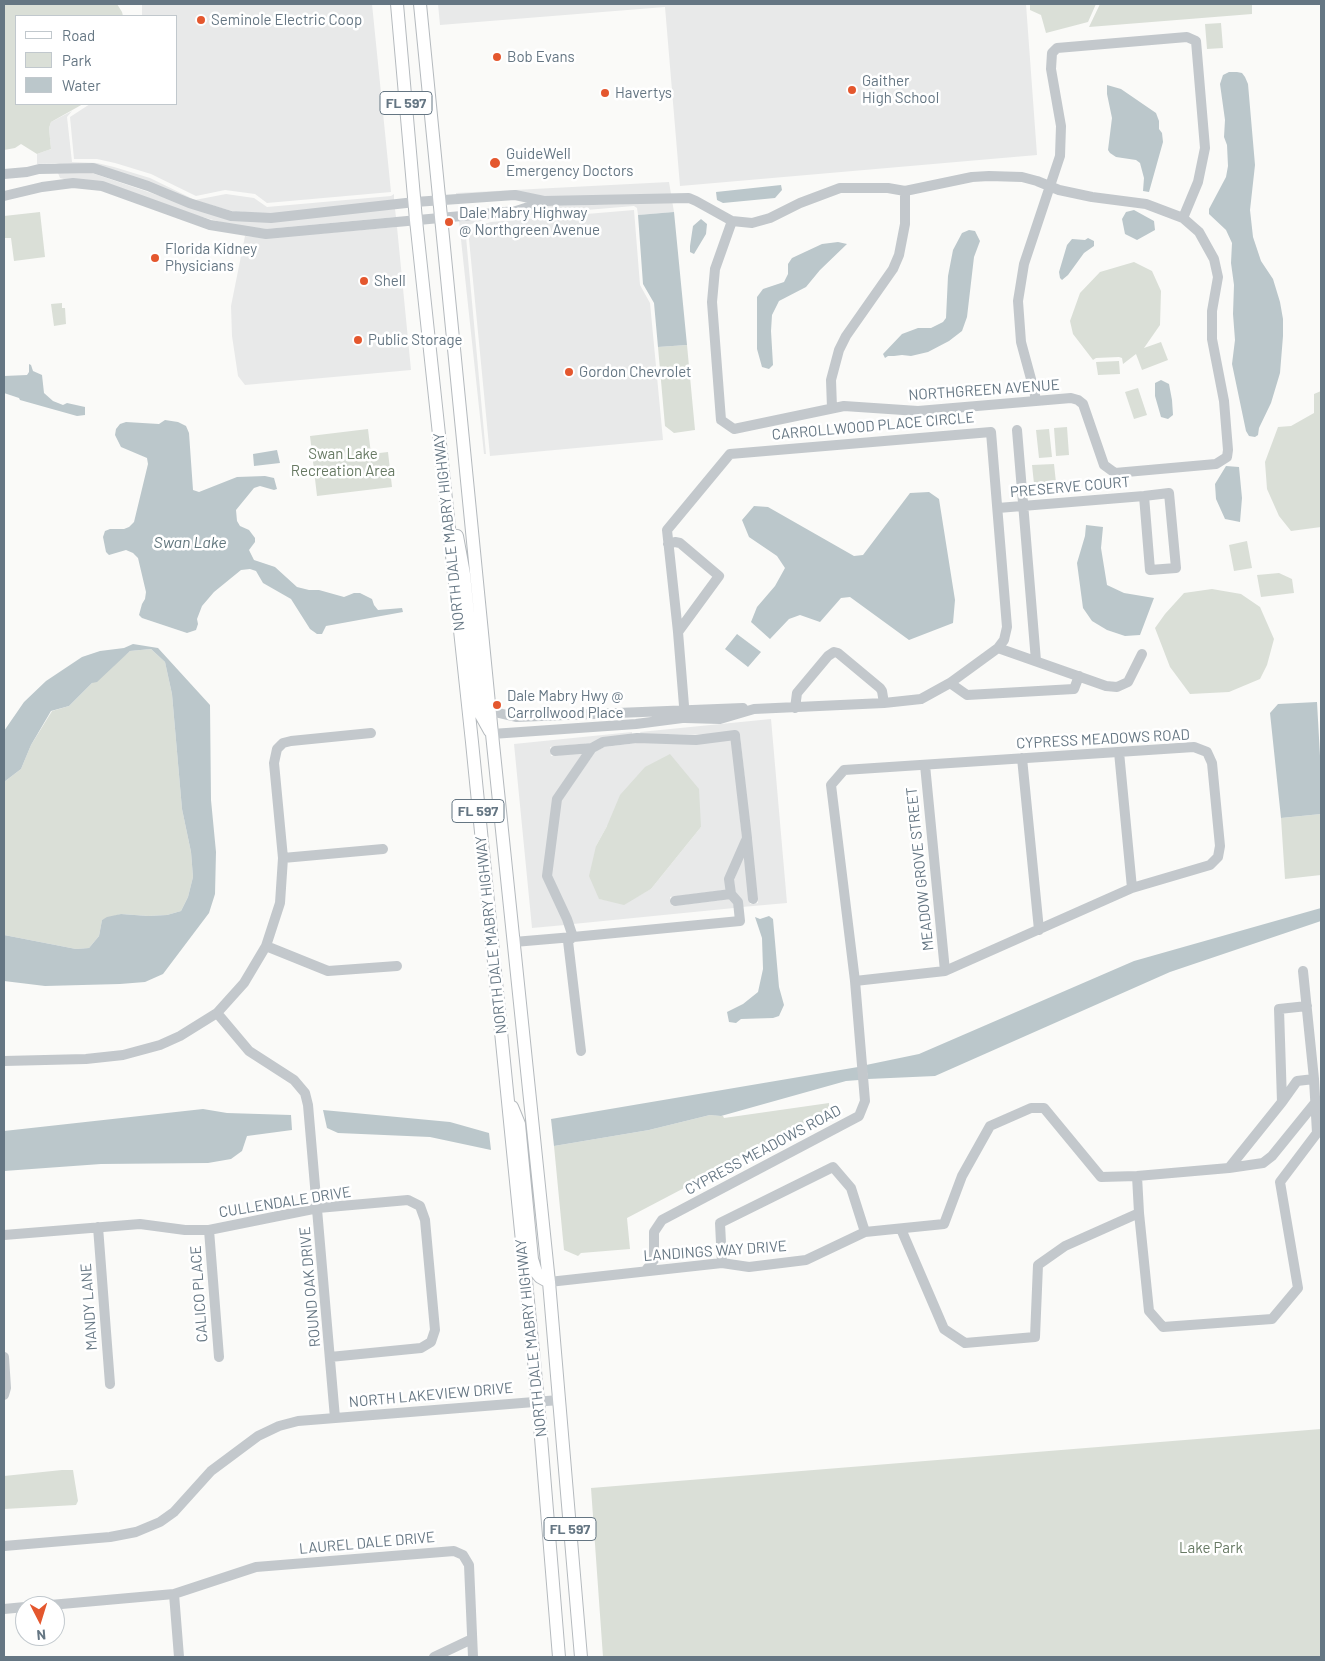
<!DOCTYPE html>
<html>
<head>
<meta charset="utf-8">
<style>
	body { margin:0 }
	#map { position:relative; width:1325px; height:1661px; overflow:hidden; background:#fafaf8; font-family:Barlow,sans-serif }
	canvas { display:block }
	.frame { position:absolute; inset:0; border:5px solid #657683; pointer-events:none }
	.legend { position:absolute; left:15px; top:15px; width:162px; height:90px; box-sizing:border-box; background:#fff; border:1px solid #c1c8cd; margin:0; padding:6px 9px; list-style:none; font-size:15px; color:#657683 }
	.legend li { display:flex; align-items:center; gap:10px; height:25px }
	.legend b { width:25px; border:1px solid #c1c8cd }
	.north { position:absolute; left:15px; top:1596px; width:50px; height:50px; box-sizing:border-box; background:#fff; border:1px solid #c1c8cd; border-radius:50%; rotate:175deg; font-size:14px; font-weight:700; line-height:20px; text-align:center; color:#657683 }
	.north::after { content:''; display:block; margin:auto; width:18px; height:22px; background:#e4572e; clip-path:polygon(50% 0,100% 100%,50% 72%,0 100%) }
</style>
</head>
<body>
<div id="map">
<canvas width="1325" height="1661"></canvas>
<div class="frame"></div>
<ul class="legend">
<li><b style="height:6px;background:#fff"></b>Road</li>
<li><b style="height:14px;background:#dadfd7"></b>Park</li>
<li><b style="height:14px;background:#bbc7cb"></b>Water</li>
</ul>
<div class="north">N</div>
</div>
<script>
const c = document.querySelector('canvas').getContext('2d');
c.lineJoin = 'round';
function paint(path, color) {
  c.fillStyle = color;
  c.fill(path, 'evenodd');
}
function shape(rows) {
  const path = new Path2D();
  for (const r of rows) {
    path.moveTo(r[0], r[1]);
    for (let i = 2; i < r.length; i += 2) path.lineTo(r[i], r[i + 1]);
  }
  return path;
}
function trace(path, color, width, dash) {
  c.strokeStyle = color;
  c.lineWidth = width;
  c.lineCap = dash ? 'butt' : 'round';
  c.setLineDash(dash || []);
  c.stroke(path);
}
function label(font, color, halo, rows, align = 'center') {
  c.font = font + ' Barlow,sans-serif';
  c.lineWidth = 5;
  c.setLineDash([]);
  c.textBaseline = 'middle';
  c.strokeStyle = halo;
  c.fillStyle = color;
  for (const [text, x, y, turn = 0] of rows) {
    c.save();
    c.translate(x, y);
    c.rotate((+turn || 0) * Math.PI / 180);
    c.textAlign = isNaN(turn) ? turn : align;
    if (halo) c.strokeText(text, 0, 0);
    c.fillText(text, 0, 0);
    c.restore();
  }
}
const built = shape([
	[142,4,372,4,391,192,267,203,255,194,225,190,196,196,151,174,115,163,97,159,74,159,70,117,90,104,176,104,176,16,142,16],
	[438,4,1026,4,1037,155,680,186,665,7,440,25],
	[72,111,67,117,72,162,97,163,114,167,150,178,195,200,226,194,254,198,267,207,391,196,394,194,394,200,271,214,232,211,190,199,149,182,55,163,37,164,37,154,51,149,49,128,51,122],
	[58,173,92,173,234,221,395,209,396,217,266,229,228,224,60,178],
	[669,182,674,212,638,215,637,208,634,206,490,218,465,226,486,454,484,454,459,221,545,206,629,204,547,196,456,194,456,193],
	[634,210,640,285,650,303,663,440,490,456,468,229,491,222],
	[397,227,411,370,245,385,238,376,232,336,231,306,245,236,267,238],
	[771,719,787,903,742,907,735,892,734,880,744,854,750,904,758,903,740,735,641,734,640,732],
	[632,732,632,734,591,743,550,747,551,756,583,753,554,796,543,875,565,925,532,928,514,744],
	[732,740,742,837,726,890,670,897,672,906,730,899,734,904,734,908,573,924,551,876,561,801,595,752,604,747,637,743],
	[607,826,701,827,651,889,624,904,600,899,596,846]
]);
const green = shape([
	[4,4,117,4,122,12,123,16,16,16,16,104,83,104,51,122,49,128,51,149,37,154,21,144,15,148,4,150],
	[1030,4,1096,4,1088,22,1046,33,1041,15,1030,10],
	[1100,4,1252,4,1252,14,1089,27],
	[1221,23,1223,48,1207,49,1205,24],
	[40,212,45,257,14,261,11,238,4,238,4,216],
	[1134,262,1152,271,1161,291,1160,325,1144,348,1161,342,1168,360,1142,370,1136,354,1123,364,1122,358,1119,357,1096,358,1093,360,1073,334,1070,321,1080,293,1100,272],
	[62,303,62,308,65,308,66,324,54,326,51,304],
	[687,345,695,430,674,433,665,426,658,347],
	[1119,361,1120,374,1098,375,1096,362],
	[1138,388,1147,415,1134,419,1125,392],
	[1321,391,1321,527,1291,531,1279,516,1267,489,1265,462,1278,427,1291,426,1314,413,1314,394],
	[1067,427,1069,455,1056,456,1054,428],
	[368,429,371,454,388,452,392,487,317,496,310,436],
	[1049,429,1052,457,1039,458,1036,430],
	[1054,464,1057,492,1035,493,1032,465],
	[1247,541,1252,568,1234,571,1229,545],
	[1279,573,1292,579,1294,593,1261,597,1257,575],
	[1212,589,1241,594,1260,607,1274,639,1267,665,1260,679,1229,692,1190,694,1170,667,1155,628,1165,614,1184,593],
	[151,649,165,662,172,694,182,809,191,852,193,877,188,897,181,911,167,915,148,916,121,914,102,920,99,936,89,948,76,949,4,935,4,782,21,769,31,745,52,711,69,706,92,683,130,651],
	[670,754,699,789,701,827,651,889,624,905,599,899,589,876,596,846,607,826,620,795,645,767],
	[1321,814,1321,875,1285,879,1281,818],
	[829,1103,829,1112,627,1218,630,1249,581,1253,578,1256,564,1250,554,1146,649,1130,710,1115,723,1116,724,1118],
	[1321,1429,1321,1657,603,1657,591,1488],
	[62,1470,73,1470,78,1501,76,1505,4,1509,4,1476]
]);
const water = shape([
	[1229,72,1237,72,1242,73,1245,77,1248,84,1255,165,1250,210,1253,237,1261,261,1273,279,1280,302,1283,319,1283,336,1280,373,1271,403,1259,428,1258,435,1255,437,1249,436,1246,431,1232,364,1235,340,1233,314,1234,285,1231,263,1232,243,1226,230,1209,214,1209,209,1226,177,1228,166,1227,145,1224,137,1225,120,1220,84,1223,75],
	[1107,85,1121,89,1156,113,1159,121,1159,129,1162,133,1163,142,1149,192,1143,191,1144,178,1140,163,1136,160,1116,157,1110,153,1108,150,1112,118,1107,94],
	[781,185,782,190,775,198,723,203,717,200,716,192],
	[1134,210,1154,221,1155,230,1137,240,1125,234,1122,219,1126,212],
	[674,212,687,345,658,347,654,303,643,284,638,215],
	[701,219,707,224,706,234,694,254,690,252,690,246,693,226],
	[969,230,975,231,980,241,974,257,967,317,962,331,949,341,928,352,911,356,902,355,894,356,888,356,885,358,883,354,902,334,918,328,931,328,943,322,946,318,948,276,953,250,962,233],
	[1088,238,1094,241,1094,246,1084,253,1068,275,1062,280,1060,278,1059,272,1067,245,1072,239,1085,240],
	[838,242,847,244,820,270,806,287,779,301,772,315,771,331,773,365,769,369,762,367,757,349,757,297,763,289,784,282,788,274,788,264,792,258,822,244],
	[29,364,31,365,33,371,42,375,44,393,53,401,63,405,67,403,85,407,85,415,77,416,52,409,20,400,19,398,4,393,4,376,27,375,29,372],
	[1161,380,1169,384,1172,400,1173,415,1168,419,1161,417,1155,396,1155,383],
	[165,420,178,422,186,426,189,433,193,490,199,492,237,477,265,476,274,478,277,489,274,490,260,486,254,488,236,510,237,521,240,526,249,530,255,538,255,542,249,550,254,560,275,567,297,587,309,590,319,590,344,597,354,593,360,593,372,599,374,605,378,610,402,608,403,612,326,626,322,634,317,634,310,629,291,599,263,583,256,571,250,569,241,570,214,592,202,606,197,619,198,624,196,630,187,633,142,618,139,615,142,604,145,599,146,592,138,558,133,553,126,550,109,555,106,552,103,537,105,531,110,529,124,529,129,527,134,522,148,464,147,458,121,447,115,435,116,429,120,424,126,422,159,424],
	[277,450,280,463,254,466,253,454],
	[1226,466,1239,467,1242,498,1240,522,1225,519,1216,499,1215,484],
	[929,492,939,499,955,600,953,623,909,640,850,597,841,598,820,622,800,615,789,619,770,639,751,622,757,607,775,586,785,568,777,556,749,537,742,520,754,506,768,507,854,556,863,555,910,493],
	[1086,525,1103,527,1101,548,1107,585,1124,593,1154,598,1140,635,1125,636,1107,630,1092,621,1083,608,1077,563,1085,536],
	[737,634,761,652,748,667,725,649],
	[133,644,158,648,210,705,211,800,216,852,215,894,209,913,163,974,145,982,120,984,45,986,4,981,4,935,76,949,89,948,99,936,102,920,107,917,121,914,148,916,167,915,181,911,188,897,193,877,191,852,182,809,172,694,165,662,151,649,130,651,97,682,92,683,69,706,51,711,31,745,21,769,4,782,4,731,24,702,46,681,82,657,100,651,124,648],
	[1317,702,1321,774,1321,814,1281,818,1270,713,1278,704],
	[1321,908,1321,921,1170,972,935,1076,868,1079,866,1065,919,1054,1134,961],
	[769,916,773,919,779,987,784,1005,779,1016,773,1018,741,1019,736,1023,729,1022,727,1012,743,1004,758,992,763,969,762,938,755,917,760,919],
	[858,1067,859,1080,846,1081,721,1116,710,1115,649,1130,554,1146,551,1119],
	[203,1109,227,1113,291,1115,292,1130,247,1136,242,1151,231,1159,208,1163,101,1164,4,1171,4,1131],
	[323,1110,450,1122,489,1133,491,1150,430,1137,338,1133,327,1128]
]);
const minor = shape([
	[4,174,27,172,39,169,93,168,148,186,189,203,231,216,271,218,415,202,515,195,544,201,689,198,696,201,732,221,752,223,770,218,800,203,840,188,888,188,905,191,972,177,989,176,1022,177,1037,181,1059,190,1092,197,1146,204,1183,218,1199,232,1214,259,1218,277,1212,311,1212,339,1224,401,1228,450,1227,457,1216,464,1115,473,1104,465,1083,404,1078,400,1071,398,918,411,844,406,734,429,721,420,712,302,715,269,732,221],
	[4,196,42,187,73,183,102,186,210,225,266,234,516,211,544,202],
	[1036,401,1034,390,1021,342,1018,301,1024,264,1060,156,1061,126,1051,69,1052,53,1057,48,1187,37,1196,41,1205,148,1198,182,1183,218],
	[832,408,831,380,839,350,846,336,893,269,899,255,905,224,905,191],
	[1017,430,1036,661],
	[991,432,1007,627,1004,640,998,648,950,683,921,699,884,703,754,709,720,719,685,718,678,632,667,530,730,454,991,432],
	[998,508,1144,496,1169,493,1176,568,1150,570,1144,496],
	[668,544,675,542,680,543,719,576,678,632],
	[998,648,1106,686,1117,687,1128,682,1142,654],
	[950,683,967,695,1074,689,1079,676],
	[795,708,797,693,828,656,834,652,838,653,880,688,882,691,884,703],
	[490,711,516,717,743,708],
	[492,734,636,724,690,717],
	[592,748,603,742,637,738,696,740,735,735,747,838,729,879,731,894,675,901],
	[1119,752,1132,888],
	[1022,758,1039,930],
	[925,765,945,971],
	[747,839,753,899],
	[283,858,383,849],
	[514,942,573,937,567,919,547,876,557,799,592,748,555,751],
	[266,946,328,971,397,966],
	[217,1013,249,1051,294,1080,305,1093,308,1105,335,1418],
	[581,1051,568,941,573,937,740,921,738,902,731,894],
	[4,1061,86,1059,123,1055,160,1045,180,1036,217,1013,244,983,266,946,280,903,283,858,274,763,277,749,283,743,291,741,371,733],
	[1282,1102,1297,1081,1314,1079],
	[1229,1168,1263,1163,1272,1156,1315,1103],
	[1137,1176,1139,1213,1149,1311,1163,1327,1272,1319,1298,1288,1280,1182,1317,1133,1314,1079,1303,971],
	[98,1227,110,1384],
	[901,1229,944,1329,965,1343,1035,1337,1038,1265,1065,1246,1139,1213],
	[209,1230,219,1357],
	[4,1235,140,1224,185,1230,209,1230,318,1208,408,1200,420,1206,425,1220,435,1330,431,1342,421,1348,330,1357],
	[722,1263,720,1223,833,1167,851,1188,865,1232],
	[646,1270,654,1260,654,1232,662,1220,859,1116,865,1101,855,981,831,785,844,770,1194,747,1207,752,1212,763,1220,846,1218,857,1210,865,1132,888,945,971,855,981],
	[549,1282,722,1263,749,1267,806,1260,865,1232,944,1224,962,1176,990,1126,1031,1108,1044,1108,1101,1177,1137,1176,1229,1168,1282,1102,1279,1009,1307,1006],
	[4,1357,6,1388,4,1395],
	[4,1546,110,1537,136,1532,160,1522,174,1512,211,1471,258,1436,279,1426,298,1421,559,1400],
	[174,1594,179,1657],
	[39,1606,174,1594,256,1567,454,1551,463,1555,469,1565,473,1657],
	[4,1609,25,1607],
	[434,1657,472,1639]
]);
const major = shape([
	[397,4,416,220,472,742,538,1401,559,1657],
	[420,4,492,734,549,1282,581,1657],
	[457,536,464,574,477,701,480,713,490,731],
	[512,1107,519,1124,532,1259,536,1272,540,1277,549,1282]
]);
const markers = [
	[201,20,5,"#e4572e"],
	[497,57,5,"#e4572e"],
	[852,90,5,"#e4572e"],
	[605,93,5,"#e4572e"],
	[495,163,6,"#e4572e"],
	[449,222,5,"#e4572e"],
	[155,258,5,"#e4572e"],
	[364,281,5,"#e4572e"],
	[358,340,5,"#e4572e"],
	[569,372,5,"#e4572e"],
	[497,705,5,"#e4572e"]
];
const shields = [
	[406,103,52],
	[478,811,52],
	[570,1529,52]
];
const shieldNames = [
	["FL 597",406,103],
	["FL 597",478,811],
	["FL 597",570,1529]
];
const poiNames = [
	["Seminole Electric Coop",211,20],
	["Bob Evans",507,57],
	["Gaither",862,81],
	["High School",862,98],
	["Havertys",615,93],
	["GuideWell",506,154],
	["Emergency Doctors",506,171],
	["Dale Mabry Highway",459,213],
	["@ Northgreen Avenue",459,230],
	["Florida Kidney",165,249],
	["Physicians",165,266],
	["Shell",374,281],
	["Public Storage",368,340],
	["Gordon Chevrolet",579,372],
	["Dale Mabry Hwy @",507,696],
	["Carrollwood Place",507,713]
];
const streetNames = [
	["NORTHGREEN AVENUE",984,390,-4],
	["CARROLLWOOD PLACE CIRCLE",873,426,-5],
	["PRESERVE COURT",1070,487,-5],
	["NORTH DALE MABRY HIGHWAY",449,532,-96],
	["CYPRESS MEADOWS ROAD",1103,739,-3],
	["MEADOW GROVE STREET",920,869,-96],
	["NORTH DALE MABRY HIGHWAY",491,935,-96],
	["CYPRESS MEADOWS ROAD",763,1150,-28],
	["CULLENDALE DRIVE",285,1202,-9],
	["LANDINGS WAY DRIVE",715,1251,-4],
	["ROUND OAK DRIVE",310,1287,-95],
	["CALICO PLACE",199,1294,-94],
	["MANDY LANE",89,1307,-94],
	["NORTH DALE MABRY HIGHWAY",531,1338,-96],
	["NORTH LAKEVIEW DRIVE",431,1395,-5],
	["LAUREL DALE DRIVE",367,1543,-5]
];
const parkNames = [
	["Swan Lake",343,454],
	["Recreation Area",343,471],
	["Lake Park",1211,1548]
];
const waterNames = [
	["Swan Lake",190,543]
];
paint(built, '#e8e9e9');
paint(green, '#dadfd7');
paint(water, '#bbc7cb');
trace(major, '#b5babe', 14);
trace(minor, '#c3c8cc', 10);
trace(major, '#fff', 12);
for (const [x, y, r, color] of markers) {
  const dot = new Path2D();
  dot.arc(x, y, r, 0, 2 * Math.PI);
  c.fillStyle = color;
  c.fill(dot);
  trace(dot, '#fff', 2);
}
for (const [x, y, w] of shields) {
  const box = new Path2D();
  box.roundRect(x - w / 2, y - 11.5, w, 23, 4);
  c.fillStyle = '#fff';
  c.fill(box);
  trace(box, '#657683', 1);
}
label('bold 14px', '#657683', null, shieldNames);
label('15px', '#657683', '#fff', poiNames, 'left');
label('15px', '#657683', '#fff', streetNames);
label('15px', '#687a64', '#fff', parkNames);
label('italic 16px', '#60757c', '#fff', waterNames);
</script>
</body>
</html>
